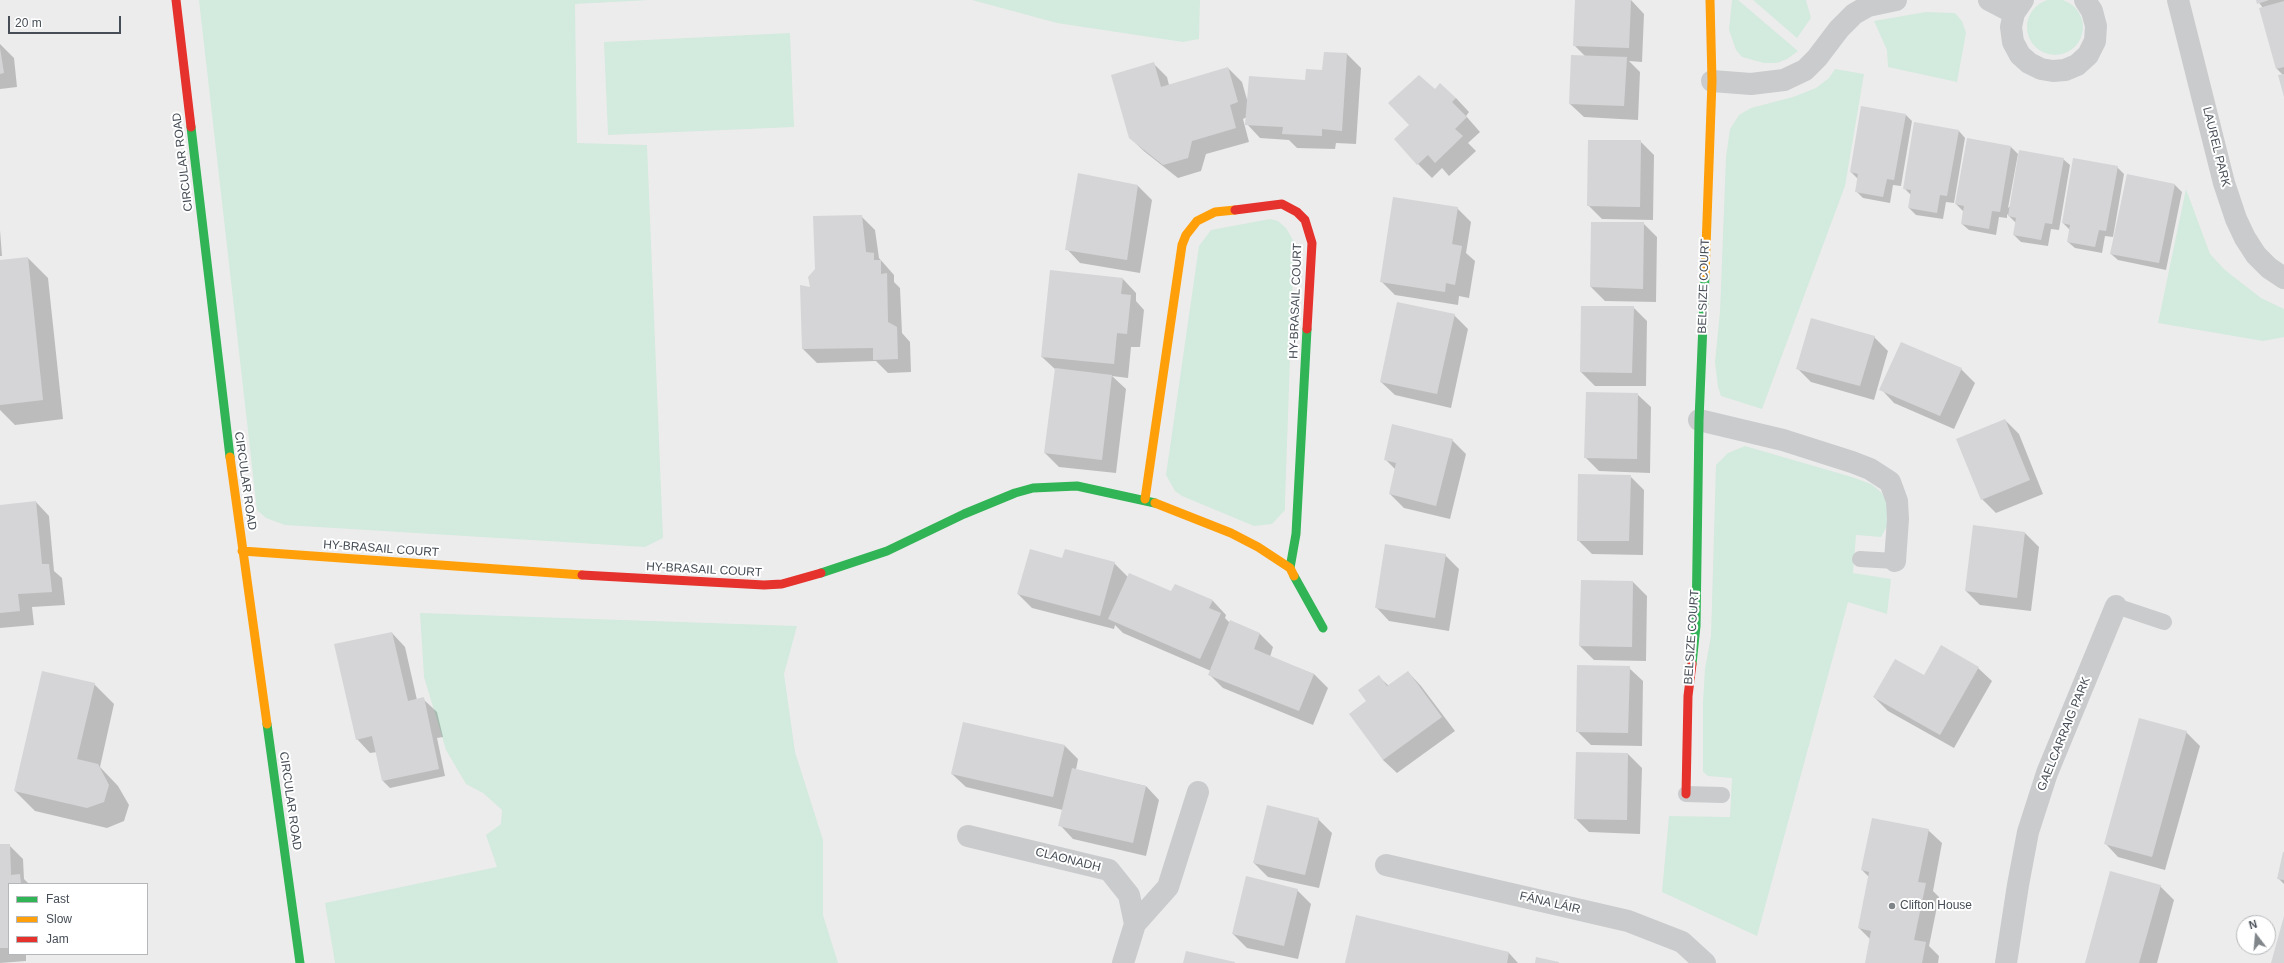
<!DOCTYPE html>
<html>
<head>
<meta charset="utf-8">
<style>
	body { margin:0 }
	#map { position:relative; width:2284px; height:963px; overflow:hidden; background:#edecec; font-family:Arial,sans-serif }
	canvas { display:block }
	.legend { position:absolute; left:8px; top:883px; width:140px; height:72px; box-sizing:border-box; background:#fff; border:1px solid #b5b8bb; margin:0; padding:5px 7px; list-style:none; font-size:12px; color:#464d56 }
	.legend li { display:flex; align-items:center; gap:8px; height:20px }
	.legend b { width:20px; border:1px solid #b5b8bb }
	.north { position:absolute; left:2236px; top:915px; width:40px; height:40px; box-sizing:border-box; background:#fff; border:1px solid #b5b8bb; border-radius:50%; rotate:344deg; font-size:11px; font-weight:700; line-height:16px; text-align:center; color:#464d56 }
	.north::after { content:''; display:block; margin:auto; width:14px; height:18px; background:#80858a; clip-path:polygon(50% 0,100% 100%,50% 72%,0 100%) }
	.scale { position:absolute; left:8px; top:16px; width:113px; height:18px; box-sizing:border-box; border:2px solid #464d56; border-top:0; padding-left:5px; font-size:12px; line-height:14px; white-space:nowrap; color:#464d56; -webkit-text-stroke:3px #fff; paint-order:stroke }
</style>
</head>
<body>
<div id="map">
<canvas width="2284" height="963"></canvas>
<ul class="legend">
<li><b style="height:5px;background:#30b455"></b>Fast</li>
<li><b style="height:5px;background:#ff9f0a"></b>Slow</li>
<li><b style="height:5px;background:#e5322d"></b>Jam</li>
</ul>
<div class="north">N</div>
<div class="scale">20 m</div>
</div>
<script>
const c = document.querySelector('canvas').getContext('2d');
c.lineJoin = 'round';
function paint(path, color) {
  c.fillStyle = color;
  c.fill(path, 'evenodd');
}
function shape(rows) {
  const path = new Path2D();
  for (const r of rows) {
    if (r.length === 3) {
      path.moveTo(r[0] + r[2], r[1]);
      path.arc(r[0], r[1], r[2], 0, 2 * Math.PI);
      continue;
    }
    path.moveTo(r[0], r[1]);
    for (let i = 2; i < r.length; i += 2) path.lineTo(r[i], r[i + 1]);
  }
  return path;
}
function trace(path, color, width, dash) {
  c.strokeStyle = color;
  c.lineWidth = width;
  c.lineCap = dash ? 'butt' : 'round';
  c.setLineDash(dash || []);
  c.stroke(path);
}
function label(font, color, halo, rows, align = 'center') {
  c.font = font + ' Arial,sans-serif';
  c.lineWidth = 4;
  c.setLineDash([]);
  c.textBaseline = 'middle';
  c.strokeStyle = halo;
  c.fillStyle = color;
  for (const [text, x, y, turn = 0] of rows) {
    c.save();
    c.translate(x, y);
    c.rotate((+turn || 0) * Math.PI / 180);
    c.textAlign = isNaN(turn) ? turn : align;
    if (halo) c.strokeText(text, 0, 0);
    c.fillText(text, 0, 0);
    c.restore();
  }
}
const green = shape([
	[2055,27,28],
	[199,0,650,0,575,4,577,143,647,145,663,538,645,547,285,525,266,518,257,510],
	[972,0,1200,0,1199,39,1183,42,1057,23],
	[1732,0,1738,0,1798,51,1787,59,1777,63,1764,63,1742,57,1736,50,1729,30],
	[1753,0,1806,0,1811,18,1797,38],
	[1926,12,1955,13,1962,21,1966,33,1957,82,1888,67,1887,50,1874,21],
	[790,33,794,127,608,135,604,42],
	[1835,69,1864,74,1845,186,1762,409,1721,396,1718,387,1715,362,1720,312,1726,157,1730,129,1739,115,1751,108,1793,97,1816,88,1829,78],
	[2186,189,2210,254,2225,270,2261,298,2284,309,2284,337,2263,341,2158,323],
	[1270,219,1278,221,1286,228,1294,242,1285,502,1285,510,1272,524,1254,526,1182,496,1175,491,1166,475,1199,246,1211,230],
	[1745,446,1852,477,1871,484,1881,492,1887,502,1887,526,1881,537,1856,535,1853,573,1891,579,1887,614,1848,602,1757,936,1662,892,1669,816,1730,817,1732,778,1708,776,1703,772,1703,702,1705,669,1711,636,1716,465,1728,453],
	[420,613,797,626,784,674,795,752,823,840,823,915,838,963,335,963,325,903,497,867,486,835,501,824,502,810,483,793,466,784,446,750,424,677]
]);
const shadow = shape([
	[1576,0,1631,0,1644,14,1642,62,1629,61,1640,72,1638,120,1584,117,1570,104,1585,56,1574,45],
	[2257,0,2284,0,2284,95,2283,75,2277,69,2263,8],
	[0,44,14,58,17,87,0,89],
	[1347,54,1361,68,1356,144,1336,143,1335,149,1297,148,1289,140,1260,138,1247,124,1247,117,1243,119,1249,142,1206,154,1201,171,1178,178,1145,152,1130,138,1153,63,1167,77,1169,85,1228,68,1242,82,1248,103,1306,81,1323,71],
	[1435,90,1456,98,1469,112,1466,116,1480,132,1468,143,1476,151,1449,176,1442,168,1432,178,1418,164,1411,125],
	[1906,115,1912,121,1901,186,1893,185,1890,203,1863,198,1856,191,1858,179,1851,172],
	[1959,131,1965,138,1954,203,1946,202,1943,219,1916,215,1909,208,1911,195,1904,188],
	[1640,141,1654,155,1653,220,1602,219,1588,205],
	[2011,147,2018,154,2008,208,2063,159,2070,165,2059,230,2051,229,2048,246,2021,242,2014,235,2016,223,2007,214,2007,218,1999,217,1996,235,1969,230,1962,224,1963,211,1956,204],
	[2117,167,2124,174,2113,237,2105,236,2102,253,2075,248,2068,242,2070,230,2063,223],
	[1079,175,1138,186,1152,200,1140,273,1080,263,1067,249],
	[2127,176,2175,185,2182,192,2166,270,2118,260,2111,254],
	[1457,208,1471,222,1466,253,1475,261,1469,298,1459,296,1458,305,1395,295,1381,281],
	[861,216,875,230,879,258,894,275,894,282,900,288,902,333,910,342,911,372,888,373,876,361,817,363,803,349,801,286,811,288],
	[1592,223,1643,223,1657,237,1656,302,1605,301,1591,287],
	[0,230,2,256,0,256],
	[28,258,48,278,63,419,15,425,0,410,0,261],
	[1123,279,1136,293,1136,301,1144,310,1140,347,1131,347,1128,378,1112,376,1126,389,1116,473,1059,467,1045,453,1056,370,1042,357],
	[1582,307,1633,307,1647,321,1646,386,1595,386,1581,372],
	[1454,315,1468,329,1451,408,1395,395,1381,382],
	[1874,337,1888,351,1874,400,1811,382,1797,368],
	[1961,369,1975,383,1954,429,1894,403,1881,389],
	[1637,394,1651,407,1650,473,1599,471,1585,457],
	[2005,420,2019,434,2043,494,1996,513,1982,499,1958,440],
	[1452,440,1466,454,1450,519,1404,508,1390,494,1396,470,1385,459],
	[1630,476,1644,490,1643,555,1592,554,1578,540],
	[36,502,49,516,54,571,62,578,65,605,32,607,34,625,0,628,0,506],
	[2025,533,2039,547,2031,611,1980,605,1966,591],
	[1445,555,1459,569,1449,631,1389,621,1376,607],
	[1063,559,1114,563,1128,577,1172,593,1175,585,1213,601,1226,615,1225,618,1230,623,1260,634,1273,647,1270,657,1314,674,1328,688,1313,725,1223,688,1209,674,1211,671,1123,633,1115,625,1114,629,1032,608,1018,594],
	[1582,581,1633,582,1647,596,1646,661,1594,660,1580,646],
	[392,633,405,647,417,700,423,699,437,712,443,737,437,738,445,776,390,788,383,781,377,752,370,753,357,739],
	[1629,668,1643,681,1642,746,1591,745,1577,731],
	[1978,668,1992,681,1954,748,1888,711,1874,697,1924,676],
	[1408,672,1421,686,1455,731,1397,773,1383,760,1367,702,1378,676,1389,686],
	[94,684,114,704,100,767,118,786,129,805,124,821,107,828,35,811,15,791],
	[2186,732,2200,746,2165,870,2118,857,2105,843],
	[1064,745,1078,759,1076,770,1146,786,1159,800,1146,856,1073,839,1060,825,1063,810,966,787,952,774],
	[1628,754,1642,768,1640,834,1589,832,1575,818],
	[1318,819,1332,833,1319,888,1268,877,1254,863],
	[1928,830,1942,843,1933,891,1939,897,1929,946,1939,956,1938,963,1866,963,1871,940,1859,928,1869,877,1862,870],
	[0,845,9,845,23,859,24,879,29,884,9,884,9,954,26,954,26,961,0,963],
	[2284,854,2284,884,2278,878],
	[2160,886,2174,900,2157,963,2087,963],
	[1297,890,1311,904,1298,959,1247,948,1233,934],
	[1509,953,1518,963,1346,963]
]);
const building = shape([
	[1575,0,1631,0,1629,48,1573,46],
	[2256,0,2269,0,2257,4],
	[2284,1,2284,67,2276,69,2259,8],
	[0,48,4,73,0,74],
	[1324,52,1347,53,1342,131,1322,129,1322,136,1282,134,1283,127,1245,125,1249,76,1305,80,1306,69,1322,70],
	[1571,55,1627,57,1624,106,1569,104],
	[1154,62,1161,87,1228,67,1238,102,1230,105,1236,128,1192,141,1188,158,1163,165,1129,138,1111,75],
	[2284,74,2284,97,2278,75],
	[1419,75,1435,89,1440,83,1456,98,1452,102,1467,117,1455,129,1463,136,1435,163,1428,155,1417,165,1394,139,1409,125,1388,103],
	[1861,106,1906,114,1894,180,1887,179,1883,197,1855,192,1858,174,1850,172],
	[1914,122,1959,130,1947,196,1940,195,1937,213,1908,208,1911,190,1903,189],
	[1967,138,2011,146,2000,212,1992,211,1989,229,1961,224,1964,206,1955,204],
	[1588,140,1641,140,1640,207,1587,206],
	[2019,150,2064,158,2052,224,2045,223,2041,240,2013,235,2016,218,2008,216],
	[2073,158,2118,166,2106,231,2099,230,2095,247,2067,242,2070,225,2062,223],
	[1078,173,1138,185,1127,260,1065,250],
	[2127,174,2175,184,2159,263,2110,254],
	[1393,197,1458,207,1452,244,1462,246,1455,285,1446,283,1445,292,1380,282],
	[862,215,866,252,874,253,874,260,881,260,881,274,887,273,888,322,897,327,898,359,873,360,873,348,802,349,800,285,810,287,808,277,815,269,813,216],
	[1591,222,1644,222,1643,289,1590,287],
	[28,257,43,400,0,405,0,260],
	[1050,270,1123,278,1121,294,1131,295,1127,334,1117,333,1114,364,1041,357],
	[1397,302,1455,314,1437,394,1380,382],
	[1581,306,1634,306,1632,373,1580,372],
	[1811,318,1875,336,1860,386,1796,369],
	[1901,342,1962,368,1940,416,1879,390],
	[1055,368,1112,375,1102,460,1044,453],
	[1586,392,1638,393,1637,459,1584,458],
	[2005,419,2030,480,1981,500,1956,439],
	[1392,424,1453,439,1436,506,1389,494,1396,463,1384,460],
	[1578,474,1631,475,1629,541,1577,541],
	[36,501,42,564,49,564,52,592,18,594,20,611,0,613,0,505],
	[1973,525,2025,532,2017,598,1965,591],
	[1385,544,1446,554,1435,618,1375,608],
	[1030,549,1062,558,1065,549,1115,562,1100,616,1017,594],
	[1129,573,1171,591,1175,584,1213,600,1209,608,1221,613,1200,659,1108,619],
	[1581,580,1633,581,1632,647,1579,646],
	[1230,620,1260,633,1254,649,1314,674,1299,711,1208,675],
	[392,632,408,701,424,697,439,769,382,781,372,736,356,740,334,644],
	[1941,645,1979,667,1940,735,1873,697,1895,659,1924,675],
	[1577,665,1630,666,1628,733,1576,732],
	[42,671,95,683,77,759,98,764,109,785,104,802,87,808,14,791],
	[1408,671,1442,717,1383,760,1349,714,1366,701,1358,690,1379,675,1387,686],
	[2139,718,2187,731,2152,857,2104,844],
	[963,722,1065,745,1053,797,951,774],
	[1576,752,1628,753,1627,820,1574,819],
	[1072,768,1146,786,1133,843,1058,826],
	[1267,805,1319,818,1305,875,1253,863],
	[1872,818,1929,829,1918,882,1926,883,1914,940,1926,942,1922,963,1865,963,1871,931,1858,928,1869,872,1861,870],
	[0,844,10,844,11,875,20,874,21,884,9,884,9,948,0,948],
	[2283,852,2284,852,2284,880,2277,879],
	[2110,871,2161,885,2139,963,2085,963],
	[1246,876,1298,889,1284,946,1232,934],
	[1356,915,1509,952,1507,963,1345,963],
	[2284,916,2284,963,2271,963],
	[1186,951,1235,962,1235,963,1183,963],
	[1536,957,1559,962,1559,963,1535,963]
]);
const lane = shape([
	[1860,559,1895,561],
	[2116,606,2164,622],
	[1686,794,1722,795]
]);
const street = shape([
	[1989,0,2014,13],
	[2023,0,2014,13,2011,27,2013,42,2020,55,2029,63,2041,69,2053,71,2065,70,2077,65,2088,55,2095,41,2096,26,2092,11,2085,0],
	[2178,0,2224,183,2236,219,2245,238,2256,255,2269,268,2284,278],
	[1712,81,1751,84,1784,80,1805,70,1817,58,1839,29,1854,14,1868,6,1896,0],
	[1699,420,1783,440,1852,462,1870,469,1890,482,1897,501,1898,519,1895,561],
	[968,836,1109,870,1129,895,1135,924,1123,963],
	[1386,865,1628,921,1682,942,1705,963],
	[1135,924,1168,887,1198,792],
	[2006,963,2018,885,2028,832,2047,773,2116,606]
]);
const fast = shape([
	[191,127,230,457],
	[1290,568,1296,534,1307,329],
	[821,573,887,551,964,514,1015,493,1033,488,1077,486,1155,503],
	[1294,576,1323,628],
	[1692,664,1696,626,1699,420,1705,275],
	[267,724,300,963]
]);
const slow = shape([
	[1705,275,1712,81,1710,0],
	[230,457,267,724],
	[1145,499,1182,245,1186,235,1197,221,1215,212,1235,210],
	[1155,503,1231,533,1258,547,1290,568,1294,576],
	[242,551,582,575]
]);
const jam = shape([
	[176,0,191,127],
	[1235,210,1282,204,1297,212,1305,220,1312,243,1307,329],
	[582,575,764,585,782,584,821,573],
	[1686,794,1688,696,1692,664]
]);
const markers = [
	[1892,906,4,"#80858a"]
];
const streetNames = [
	["LAUREL PARK",2216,147,76],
	["CIRCULAR ROAD",183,162,-97],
	["BELSIZE COURT",1704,286,-88],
	["HY-BRASAIL COURT",1296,301,-88],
	["CIRCULAR ROAD",245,481,82],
	["HY-BRASAIL COURT",381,549,4],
	["HY-BRASAIL COURT",704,570,3],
	["BELSIZE COURT",1692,637,-86],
	["GAELCARRAIG PARK",2064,734,-68],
	["CIRCULAR ROAD",290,801,82],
	["CLAONADH",1068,860,14],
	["FÁNA LÁIR",1550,903,13]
];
const poiNames = [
	["Clifton House",1900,906]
];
paint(green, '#d3eade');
paint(shadow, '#0003');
paint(building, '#d5d4d7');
trace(lane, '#c9cbcd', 16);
trace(street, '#c9cbcd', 22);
trace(fast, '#30b455', 9);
trace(slow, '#ff9f0a', 9);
trace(jam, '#e5322d', 9);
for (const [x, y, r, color] of markers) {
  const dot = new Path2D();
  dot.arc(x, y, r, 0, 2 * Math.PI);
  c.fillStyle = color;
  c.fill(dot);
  trace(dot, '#fff', 1.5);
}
label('12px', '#464d56', '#fff', streetNames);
label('12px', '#464d56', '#fff', poiNames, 'left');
</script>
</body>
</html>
